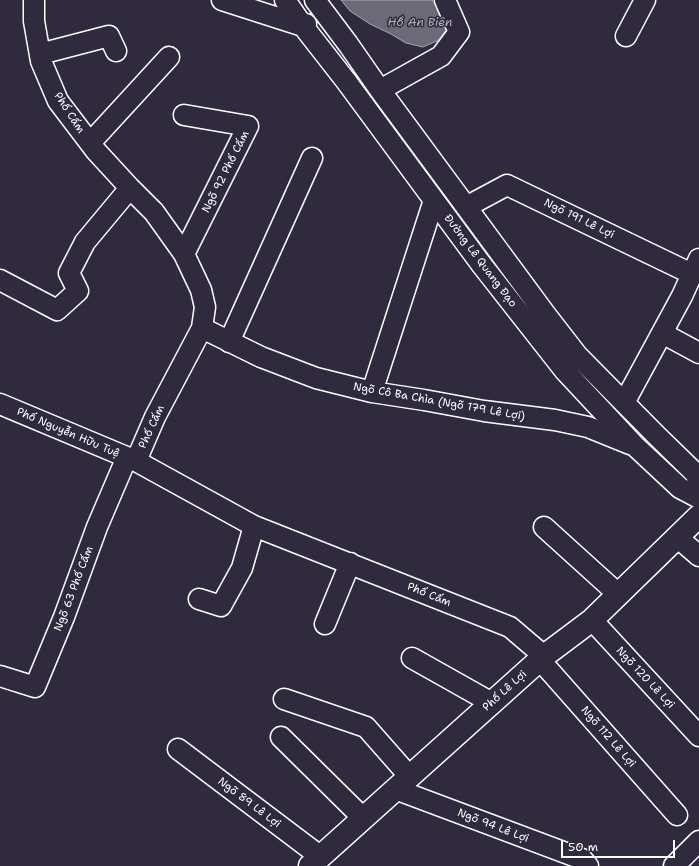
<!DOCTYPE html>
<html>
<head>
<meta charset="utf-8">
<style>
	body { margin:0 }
	#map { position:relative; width:699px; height:866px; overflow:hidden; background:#2f2a3d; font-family:"Shantell Sans",sans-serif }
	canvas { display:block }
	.scale { position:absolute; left:561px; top:840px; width:114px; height:18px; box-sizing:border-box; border:2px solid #fff; border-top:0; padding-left:5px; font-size:12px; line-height:14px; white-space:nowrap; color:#fff; -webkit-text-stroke:3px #2f2a3d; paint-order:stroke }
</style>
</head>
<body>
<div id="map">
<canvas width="699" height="866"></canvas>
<div class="scale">50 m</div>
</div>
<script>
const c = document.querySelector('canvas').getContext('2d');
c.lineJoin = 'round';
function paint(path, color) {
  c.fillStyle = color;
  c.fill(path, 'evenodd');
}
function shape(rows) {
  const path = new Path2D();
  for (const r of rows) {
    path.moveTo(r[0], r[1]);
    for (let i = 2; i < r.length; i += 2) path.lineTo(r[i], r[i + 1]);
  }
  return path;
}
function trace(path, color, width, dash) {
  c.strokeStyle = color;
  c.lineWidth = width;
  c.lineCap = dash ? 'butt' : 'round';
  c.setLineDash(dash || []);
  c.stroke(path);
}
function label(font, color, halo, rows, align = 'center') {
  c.font = font + ' "Shantell Sans",sans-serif';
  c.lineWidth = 3;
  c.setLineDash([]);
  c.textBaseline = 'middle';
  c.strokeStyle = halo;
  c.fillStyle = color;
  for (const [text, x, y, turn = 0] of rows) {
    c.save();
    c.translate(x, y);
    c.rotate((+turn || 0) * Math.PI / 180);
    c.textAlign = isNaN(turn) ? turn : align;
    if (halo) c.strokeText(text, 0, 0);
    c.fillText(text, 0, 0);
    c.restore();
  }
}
const water = shape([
	[341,0,432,0,440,11,448,28,437,41,423,47,406,43,391,34,370,24,350,11,341,0]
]);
const minor = shape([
	[34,0,34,21,41,61,58,101,96,151,130,188,154,212,184,254,201,290,205,307,202,328,155,417,136,461],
	[222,0,303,26,306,24],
	[285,0,303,26,346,81,481,264,565,371,635,446,680,488,699,498],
	[315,0,348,44,380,90,546,315,577,355,656,435,695,473,699,481],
	[626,36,645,0],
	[40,54,109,36,116,51],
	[380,90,441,56,459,32,445,0],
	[184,115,248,126,184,254],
	[90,143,169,57],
	[466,207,507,185,692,274],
	[0,280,57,310,78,291,69,273,85,242,130,188],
	[202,328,261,357,316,378,372,392,424,400,484,411,555,420,588,427,630,444],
	[662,333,699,353],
	[229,342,312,158],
	[372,392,434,200],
	[624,403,682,296,699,259],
	[0,404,136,461,254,526,510,627,544,656],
	[544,527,618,594],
	[677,537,699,556],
	[199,599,221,606,242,568,254,526],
	[592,620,699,736],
	[325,624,350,563],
	[412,658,492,703],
	[540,660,677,815],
	[0,676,35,687,64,617,97,527,127,457],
	[284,699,366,727,410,777],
	[281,737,363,818],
	[178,749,321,857],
	[395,789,582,859,588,866],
	[674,866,699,841]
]);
const major = shape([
	[310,866,544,656,592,620,699,516]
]);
const streetNames = [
	["Phố Cấm",69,113,57],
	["Ngõ 92 Phố Cấm",226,172,-63],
	["Ngõ 191 Lê Lợi",579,219,26],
	["Đường Lê Quang Đạo",480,261,53],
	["Ngõ Cô Ba Chìa (Ngõ 179 Lê Lợi)",439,402,10],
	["Phố Cấm",152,427,-65],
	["Phố Nguyễn Hữu Tuệ",68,433,23],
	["Ngõ 63 Phố Cấm",74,589,-69],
	["Phố Cấm",429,595,22],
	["Ngõ 120 Lê Lợi",645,678,47],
	["Phố Lê Lợi",505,691,-42],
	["Ngõ 112 Lê Lợi",608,737,49],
	["Ngõ 89 Lê Lợi",249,803,37],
	["Ngõ 94 Lê Lợi",493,826,21]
];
const waterNames = [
	["Hồ An Biên",420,23]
];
paint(water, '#6d6a77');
trace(water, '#a7a6ad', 1);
trace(minor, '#fff', 23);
trace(major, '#fff', 25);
trace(minor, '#2f2a3d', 20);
trace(major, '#2f2a3d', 22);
label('11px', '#fff', '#2f2a3d', streetNames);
label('italic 12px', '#b6b4bb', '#2f2a3d', waterNames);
</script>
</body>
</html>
